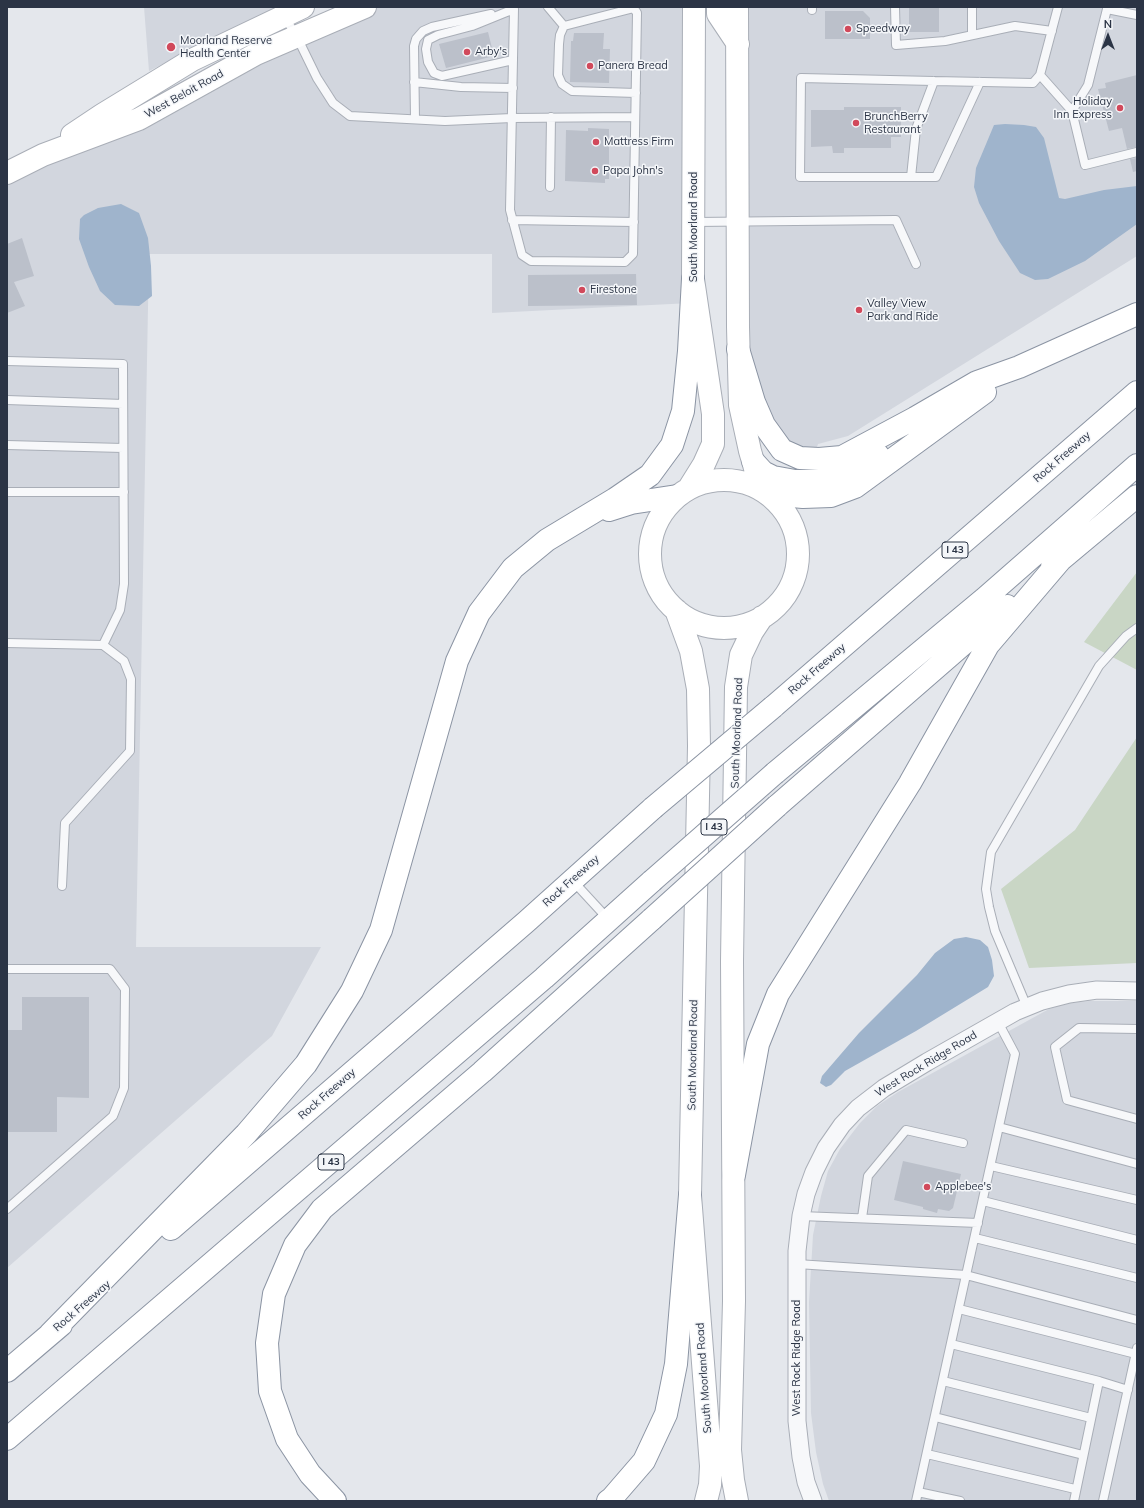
<!DOCTYPE html>
<html>
<head>
<meta charset="utf-8">
<style>
	body { margin:0 }
	#map { position:relative; width:1144px; height:1508px; overflow:hidden; background:#e4e7ec; font-family:Mulish,sans-serif }
	canvas { display:block }
	.frame { position:absolute; inset:0; border:8px solid #2b3445; pointer-events:none }
	.north { position:absolute; left:1088px; top:16px; width:40px; height:40px; -webkit-text-stroke:3px #f4f6f9; paint-order:stroke; rotate:0deg; font-size:11px; font-weight:700; line-height:16px; text-align:center; color:#2b3445 }
	.north::after { content:''; display:block; margin:auto; width:14px; height:18px; background:#2b3445; clip-path:polygon(50% 0,100% 100%,50% 72%,0 100%) }
</style>
</head>
<body>
<div id="map">
<canvas width="1144" height="1508"></canvas>
<div class="frame"></div>
<div class="north">N</div>
</div>
<script>
const c = document.querySelector('canvas').getContext('2d');
c.lineJoin = 'round';
function paint(path, color) {
  c.fillStyle = color;
  c.fill(path, 'evenodd');
}
function shape(rows) {
  const path = new Path2D();
  for (const r of rows) {
    if (r.length === 3) {
      path.moveTo(r[0] + r[2], r[1]);
      path.arc(r[0], r[1], r[2], 0, 2 * Math.PI);
      continue;
    }
    path.moveTo(r[0], r[1]);
    for (let i = 2; i < r.length; i += 2) path.lineTo(r[i], r[i + 1]);
  }
  return path;
}
function trace(path, color, width, dash) {
  c.strokeStyle = color;
  c.lineWidth = width;
  c.lineCap = dash ? 'butt' : 'round';
  c.setLineDash(dash || []);
  c.stroke(path);
}
function label(font, color, halo, rows, align = 'center') {
  c.font = font + ' Mulish,sans-serif';
  c.lineWidth = 3;
  c.setLineDash([]);
  c.textBaseline = 'middle';
  c.strokeStyle = halo;
  c.fillStyle = color;
  for (const [text, x, y, turn = 0] of rows) {
    c.save();
    c.translate(x, y);
    c.rotate((+turn || 0) * Math.PI / 180);
    c.textAlign = isNaN(turn) ? turn : align;
    if (halo) c.strokeText(text, 0, 0);
    c.fillText(text, 0, 0);
    c.restore();
  }
}
const built = shape([
	[144,7,276,7,149,71],
	[335,7,694,7,691,303,492,313,492,254,149,254,136,947,321,947,272,1036,7,1268,7,173,133,108,211,65],
	[737,7,1137,7,1137,256,848,436,818,444,813,459,782,450,738,349],
	[1089,1001,1137,1001,1137,1501,829,1501,823,1484,816,1452,811,1413,809,1302,813,1235,821,1196,828,1171,840,1149,860,1123,877,1106,898,1092,1049,1009,1069,1003]
]);
const green = shape([
	[1137,572,1137,670,1084,642],
	[1137,737,1137,963,1029,968,1001,889,1075,830]
]);
const water = shape([
	[1005,124,1024,125,1036,127,1044,138,1059,198,1065,199,1104,190,1137,186,1137,224,1085,261,1048,279,1035,280,1020,273,999,241,979,203,974,187,976,168,994,125],
	[121,204,139,213,148,238,151,266,152,296,139,306,115,305,100,291,89,267,79,239,80,219,84,215,98,208],
	[966,937,980,940,988,947,992,960,994,976,988,987,916,1031,845,1071,831,1085,826,1087,820,1083,822,1076,859,1033,917,975,935,953,954,939]
]);
const building = shape([
	[909,7,939,7,939,32,909,32],
	[825,11,863,11,870,18,870,39,825,39],
	[488,32,494,56,446,68,439,44],
	[574,33,604,33,603,49,610,49,609,83,570,82,571,41,573,41],
	[1137,75,1137,147,1127,149,1122,128,1109,131,1098,89,1106,88,1105,83],
	[844,107,901,107,901,137,891,137,891,148,844,148,844,153,833,153,832,146,811,147,811,110,844,110],
	[588,128,609,129,609,179,605,179,605,183,565,181,566,130,588,131],
	[1137,158,1137,171,1133,172,1130,159],
	[22,238,34,276,14,282,25,306,7,313,7,244],
	[636,274,637,305,528,306,528,275],
	[22,997,89,997,89,1098,57,1097,57,1132,7,1132,7,1030,22,1030],
	[903,1161,961,1174,953,1208,949,1211,938,1209,937,1213,923,1209,923,1207,894,1200]
]);
const service = shape([
	[548,7,564,26,634,8],
	[895,7,896,45,945,41,1015,26,1052,31],
	[514,9,510,210,522,255,531,261,625,262,633,254,637,13,633,7],
	[812,10,812,7],
	[509,11,472,26,438,35,428,40,426,49,428,62,434,73,442,76,513,60],
	[284,16,297,37,317,78,333,103,350,116,445,121,512,118,635,117],
	[564,26,560,35,559,44,558,75,562,84,572,91,636,93],
	[972,35,972,7],
	[1040,75,1072,111,1085,165,1137,152],
	[414,82,461,87,513,88],
	[980,82,936,177,800,177,801,78,934,81,1033,83,1040,75,1058,7],
	[1072,111,1088,85,1107,9,1137,15],
	[415,119,414,46,416,39,423,31,432,27,491,14],
	[911,177,916,129,934,81],
	[550,187,551,117],
	[512,220,634,222],
	[694,222,896,220,916,264],
	[7,361,123,364,124,584,120,610,103,645,7,643],
	[7,400,123,404],
	[7,445,123,448],
	[7,492,124,492],
	[573,881,608,919],
	[62,886,65,823,130,751,131,679,124,661,103,645],
	[7,969,110,969,125,989,124,1088,113,1116,7,1209],
	[1027,1007,995,931,989,907,986,889,991,852,1099,666,1126,636,1137,628],
	[1137,1029,1079,1028,1055,1047,1067,1100,1137,1119],
	[999,1127,1137,1164],
	[991,1166,1137,1200],
	[983,1201,1137,1240],
	[801,1216,978,1223],
	[862,1218,868,1176,906,1130,963,1143],
	[975,1238,1137,1278],
	[797,1264,966,1275,1137,1320],
	[959,1309,1136,1354],
	[951,1344,1099,1381],
	[943,1381,1091,1418],
	[935,1417,1083,1455],
	[927,1454,1075,1489],
	[918,1492,960,1501],
	[916,1501,1015,1054,998,1022],
	[1074,1501,1099,1381,1128,1390],
	[1103,1501,1137,1348]
]);
const minor = shape([
	[813,1501,806,1482,801,1457,797,1421,797,1251,801,1216,806,1194,814,1172,826,1148,842,1125,858,1108,884,1088,927,1062,1015,1012,1042,1001,1069,994,1097,990,1137,991]
]);
const secondary = shape([
	[718,7,718,14,738,44],
	[737,7,738,327,740,405,750,451,761,489],
	[72,135,102,115,192,60,303,7],
	[7,173,43,155,139,119,256,54,365,7],
	[724,554,74],
	[689,488,704,464,713,444,713,414,693,279,694,7],
	[676,610,691,651,698,689,699,746,690,1195,711,1466,710,1485,706,1501],
	[737,1501,733,1480,730,1450,734,1301,732,961,736,687,741,655,752,632,762,617]
]);
const motorway = shape([
	[738,349,754,402,764,425,782,450,800,458,819,459,842,457,915,418,977,382,1019,367,1137,314],
	[753,461,763,472,773,477,795,481,817,481,835,477,856,469,878,455],
	[769,494,803,497,831,496,855,487,985,392],
	[609,510,631,503,677,496],
	[1052,567,1137,496],
	[773,707,1137,392],
	[775,773,984,599,1137,465],
	[777,806,1007,606],
	[734,1175,758,1044,778,994,910,783,988,645,1063,557],
	[171,1229,526,922,653,808],
	[50,1334,246,1134,306,1064,352,991,381,930,457,661,479,613,513,568,547,540,615,499,650,475,672,445,683,411,689,351,693,279],
	[7,1371,61,1325],
	[7,1439,544,978,652,881],
	[335,1501,310,1474,287,1439,270,1391,267,1343,274,1294,295,1245,322,1209,482,1072,652,919],
	[608,1501,612,1498,644,1461,666,1414,676,1364,690,1195]
]);
const motorwayBridge = shape([
	[653,808,773,707],
	[652,881,775,773],
	[652,919,777,806]
]);
const markers = [
	[848,29,4,"#d1495b"],
	[171,47,5,"#d1495b"],
	[467,52,4,"#d1495b"],
	[590,66,4,"#d1495b"],
	[1120,108,4,"#d1495b"],
	[856,123,4,"#d1495b"],
	[596,142,4,"#d1495b"],
	[595,171,4,"#d1495b"],
	[582,290,4,"#d1495b"],
	[859,310,4,"#d1495b"],
	[927,1187,4,"#d1495b"]
];
const shields = [
	[955,550,26],
	[714,827,26],
	[331,1162,26]
];
const shieldNames = [
	["I 43",955,550],
	["I 43",714,827],
	["I 43",331,1162]
];
const poiNames = [
	["Speedway",856,29],
	["Moorland Reserve",180,41],
	["Health Center",180,54],
	["Arby's",475,52],
	["Panera Bread",598,66],
	["Holiday",1112,102,"right"],
	["Inn Express",1112,115,"right"],
	["BrunchBerry",864,117],
	["Restaurant",864,130],
	["Mattress Firm",604,142],
	["Papa John's",603,171],
	["Firestone",590,290],
	["Valley View",867,304],
	["Park and Ride",867,317],
	["Applebee's",935,1187]
];
const streetNames = [
	["West Beloit Road",184,94,-29],
	["South Moorland Road",694,227,-90],
	["Rock Freeway",1062,457,-41],
	["Rock Freeway",817,669,-41],
	["South Moorland Road",737,733,-88],
	["Rock Freeway",571,881,-42],
	["South Moorland Road",693,1055,-89],
	["West Rock Ridge Road",926,1064,-31],
	["Rock Freeway",327,1094,-41],
	["Rock Freeway",82,1306,-41],
	["West Rock Ridge Road",797,1358,-90],
	["South Moorland Road",704,1378,-94]
];
paint(built, '#d2d6de');
paint(green, '#c9d6c5');
paint(water, '#9fb4cc');
paint(building, '#bbc0ca');
trace(service, '#a9aeb7', 10);
trace(minor, '#a9aeb7', 19);
trace(secondary, '#a9aeb7', 24);
trace(motorway, '#8b94a3', 24);
trace(service, '#f7f8fa', 8);
trace(minor, '#f7f8fa', 17);
trace(secondary, '#fff', 22);
trace(motorway, '#fff', 22);
trace(motorwayBridge, '#8b94a3', 24, []);
trace(motorwayBridge, '#fff', 22);
for (const [x, y, r, color] of markers) {
  const dot = new Path2D();
  dot.arc(x, y, r, 0, 2 * Math.PI);
  c.fillStyle = color;
  c.fill(dot);
  trace(dot, '#f4f6f9', 1.5);
}
for (const [x, y, w] of shields) {
  const box = new Path2D();
  box.roundRect(x - w / 2, y - 8, w, 16, 3);
  c.fillStyle = '#f4f6f9';
  c.fill(box);
  trace(box, '#2b3445', 1);
}
label('bold 10px', '#2b3445', null, shieldNames);
label('11px', '#2b3445', '#f4f6f9', poiNames, 'left');
label('11px', '#2b3445', '#f4f6f9', streetNames);
</script>
</body>
</html>
